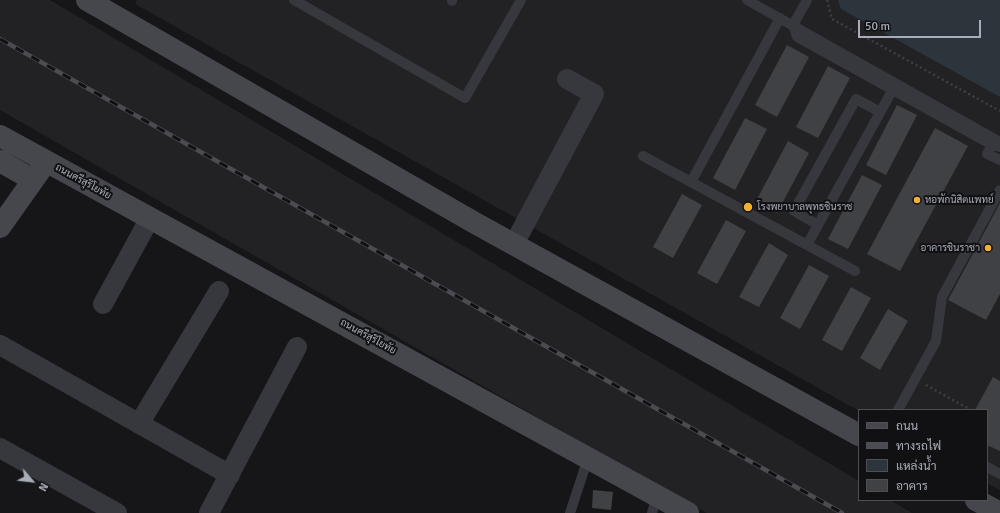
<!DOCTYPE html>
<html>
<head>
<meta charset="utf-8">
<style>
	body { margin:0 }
	#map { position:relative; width:1000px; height:513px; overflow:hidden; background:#161618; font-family:Signika,Sarabun,sans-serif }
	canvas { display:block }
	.legend { position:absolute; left:858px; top:409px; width:130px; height:92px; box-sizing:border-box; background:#111113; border:1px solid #4d4f55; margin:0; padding:5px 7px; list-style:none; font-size:12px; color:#a8adb8 }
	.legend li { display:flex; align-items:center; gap:8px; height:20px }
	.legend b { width:20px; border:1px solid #4d4f55 }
	.north { position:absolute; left:12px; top:461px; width:40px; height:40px; -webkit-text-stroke:3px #111113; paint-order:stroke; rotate:118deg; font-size:11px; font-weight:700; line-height:16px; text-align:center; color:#a8adb8 }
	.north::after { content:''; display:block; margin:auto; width:14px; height:18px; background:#a8adb8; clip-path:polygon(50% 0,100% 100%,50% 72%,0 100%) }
	.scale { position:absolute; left:858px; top:20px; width:123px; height:18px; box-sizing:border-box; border:2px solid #a8adb8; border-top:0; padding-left:5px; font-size:12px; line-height:14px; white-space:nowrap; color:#a8adb8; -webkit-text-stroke:3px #111113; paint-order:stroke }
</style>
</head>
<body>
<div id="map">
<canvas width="1000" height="513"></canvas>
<ul class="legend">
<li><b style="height:5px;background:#45474d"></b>ถนน</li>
<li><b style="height:5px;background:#4a4c52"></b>ทางรถไฟ</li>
<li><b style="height:11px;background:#2c353c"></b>แหล่งน้ำ</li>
<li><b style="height:11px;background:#404145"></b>อาคาร</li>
</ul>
<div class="north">N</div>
<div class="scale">50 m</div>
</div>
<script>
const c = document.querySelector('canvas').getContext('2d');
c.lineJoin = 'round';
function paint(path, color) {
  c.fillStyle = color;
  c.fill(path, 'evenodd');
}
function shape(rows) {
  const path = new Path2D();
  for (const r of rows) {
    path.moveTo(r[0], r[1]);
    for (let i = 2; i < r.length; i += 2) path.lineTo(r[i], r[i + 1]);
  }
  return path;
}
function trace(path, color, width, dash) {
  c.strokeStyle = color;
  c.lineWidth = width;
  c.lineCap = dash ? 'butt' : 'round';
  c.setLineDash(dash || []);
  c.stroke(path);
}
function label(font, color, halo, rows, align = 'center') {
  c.font = font + ' Signika,Sarabun,sans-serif';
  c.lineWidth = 4;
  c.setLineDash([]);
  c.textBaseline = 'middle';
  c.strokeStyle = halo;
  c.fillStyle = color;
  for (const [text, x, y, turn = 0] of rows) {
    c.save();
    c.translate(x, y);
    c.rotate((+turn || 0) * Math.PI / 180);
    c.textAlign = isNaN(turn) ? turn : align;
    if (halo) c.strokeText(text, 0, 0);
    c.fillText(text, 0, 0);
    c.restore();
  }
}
const built = shape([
	[0,0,50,0,859,481,859,500,890,500,912,513,707,513,640,476,0,110],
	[137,0,1000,0,1000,490,987,483,987,410,859,411,135,4]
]);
const water = shape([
	[838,0,1000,0,1000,97,841,9]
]);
const building = shape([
	[787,45,809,57,777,117,755,105],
	[828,66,850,78,818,138,796,127],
	[897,105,917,115,886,175,866,165],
	[745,118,767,129,735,190,713,178],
	[935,128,968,146,900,271,867,254],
	[788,141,809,153,777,213,756,201],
	[862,175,882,185,848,249,828,239],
	[682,194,702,205,673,258,653,247],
	[1000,203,1000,294,986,320,948,300],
	[726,220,746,231,717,284,697,273],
	[769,243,788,255,759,307,739,297],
	[809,265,829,276,800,329,780,318],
	[851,287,871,298,842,351,822,340],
	[888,309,908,321,880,370,860,358],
	[993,377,1000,381,1000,451,987,445,987,410,975,410],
	[593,490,613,492,611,510,592,508]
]);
const path = shape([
	[827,0,832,19,1000,111],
	[926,385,971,410]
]);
const lane = shape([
	[294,0,465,98,521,0],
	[747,0,1000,142],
	[452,1,452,0],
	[793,25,797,37,992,145,1000,147],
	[793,25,807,0],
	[992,145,987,154,1000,160],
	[643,156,855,271],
	[691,182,780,18],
	[818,225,794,211,856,99,880,112],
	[807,245,893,89],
	[898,410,936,341,942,297,1000,190],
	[987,467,1000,474],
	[570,513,588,458],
	[652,513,657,496]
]);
const street = shape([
	[514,244,594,94,567,79],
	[103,304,150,218],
	[0,345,230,475],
	[139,424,219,291],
	[0,448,117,513],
	[209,513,297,347]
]);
const secondary = shape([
	[87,0,475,223,859,435],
	[0,136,688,513],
	[0,161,33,180],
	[0,227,46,162],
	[976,500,1000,513]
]);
const rail = shape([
	[0,39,842,513]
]);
const markers = [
	[917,200,4,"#f2b134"],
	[748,207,5,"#f2b134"],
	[988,248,4,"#f2b134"]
];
const streetNames = [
	["ถนนศรีสุริโยทัย",83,182,29],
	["ถนนศรีสุริโยทัย",368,337,29]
];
const poiNames = [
	["หอพักนิสิตแพทย์",925,200],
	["โรงพยาบาลพุทธชินราช",757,207],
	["อาคารชินราชา",980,248,"right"]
];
paint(built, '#222225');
paint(water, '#2c353c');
paint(building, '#404145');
trace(path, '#3d3f44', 2.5, [2, 3]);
trace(lane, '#37383d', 10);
trace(street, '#37383d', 20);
trace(secondary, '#45474d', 22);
trace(rail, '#4a4c52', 4.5);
trace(rail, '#111113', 3, [9]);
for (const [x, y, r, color] of markers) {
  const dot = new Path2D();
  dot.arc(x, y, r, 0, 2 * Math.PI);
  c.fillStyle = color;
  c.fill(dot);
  trace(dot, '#111113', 1.5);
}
label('10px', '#a8adb8', '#111113', streetNames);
label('10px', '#a8adb8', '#111113', poiNames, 'left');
</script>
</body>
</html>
